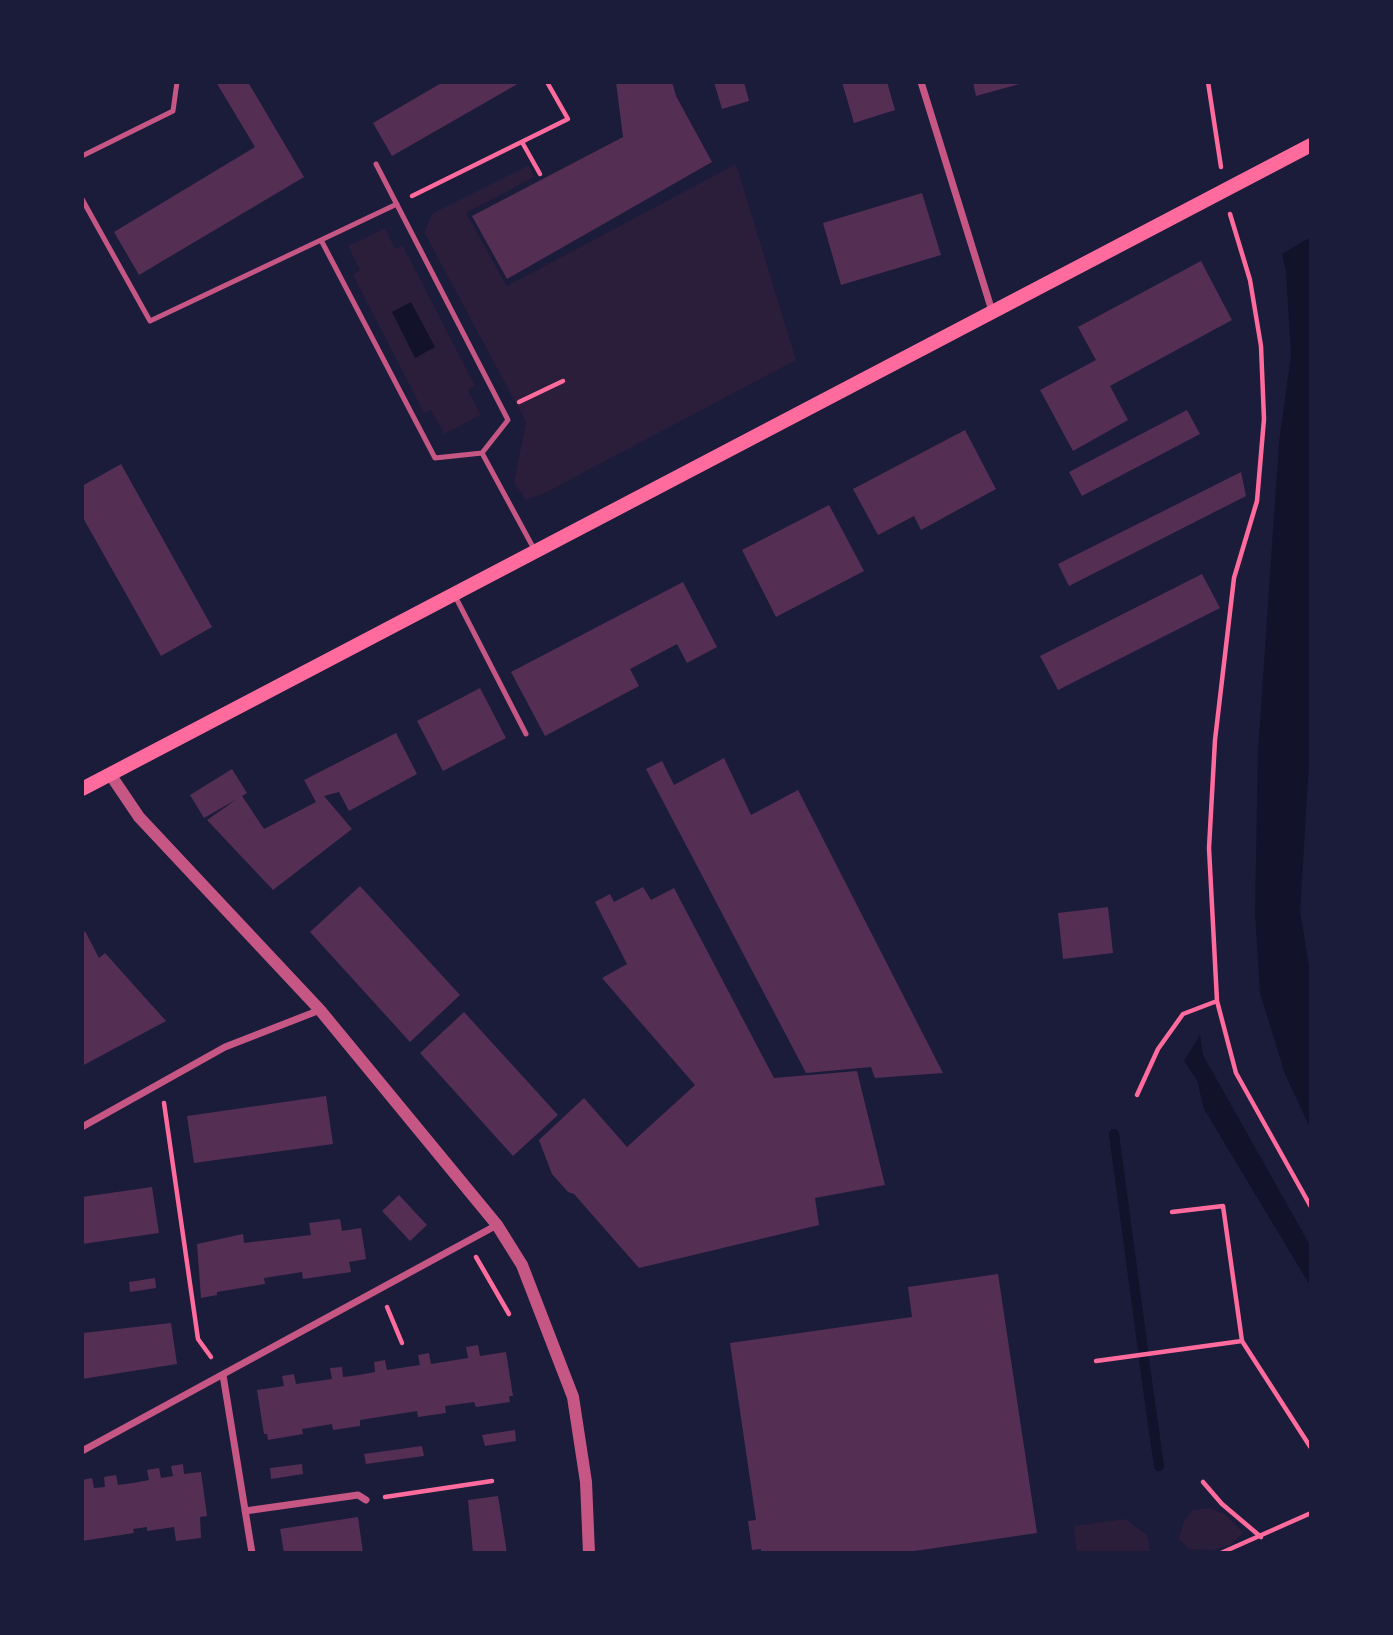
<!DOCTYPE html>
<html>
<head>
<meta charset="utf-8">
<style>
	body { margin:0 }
	#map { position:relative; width:1393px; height:1635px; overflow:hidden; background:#1b1b3a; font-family:"Noto Sans",sans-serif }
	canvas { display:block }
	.frame { position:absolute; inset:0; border:84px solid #1b1b3a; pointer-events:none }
</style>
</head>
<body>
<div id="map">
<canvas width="1393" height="1635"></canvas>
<div class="frame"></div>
</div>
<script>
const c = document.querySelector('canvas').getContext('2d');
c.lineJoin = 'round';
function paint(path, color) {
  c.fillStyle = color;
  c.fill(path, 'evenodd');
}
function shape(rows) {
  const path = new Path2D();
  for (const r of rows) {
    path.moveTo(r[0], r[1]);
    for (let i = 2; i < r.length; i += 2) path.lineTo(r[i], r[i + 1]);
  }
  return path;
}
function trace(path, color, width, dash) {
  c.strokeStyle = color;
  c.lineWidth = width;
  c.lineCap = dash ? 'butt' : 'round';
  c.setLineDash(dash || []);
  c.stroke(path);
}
const green = shape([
	[736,164,796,360,545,493,526,500,514,482,526,422,424,232,433,213,529,165,534,177,466,213,507,286],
	[385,228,395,249,403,246,475,386,468,390,481,415,444,434,431,410,424,413,353,275,360,270,348,246],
	[1209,1508,1225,1514,1243,1533,1230,1545,1213,1550,1189,1549,1179,1539,1184,1521,1193,1510],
	[1125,1519,1147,1535,1151,1553,1077,1553,1074,1526]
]);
const water = shape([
	[1311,237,1311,732,1300,911,1311,978,1311,1130,1285,1074,1260,993,1255,913,1258,752,1279,443,1291,355,1286,272,1282,254],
	[411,302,435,347,415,358,392,312],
	[1200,1035,1203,1055,1311,1247,1311,1287,1204,1109,1197,1080,1184,1061]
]);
const stream = shape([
	[1114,1134,1143,1350],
	[1144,1360,1159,1466]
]);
const building = shape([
	[216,82,248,82,304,177,139,275,114,232,255,147],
	[443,82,521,82,392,156,373,123],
	[616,82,672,82,676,96,712,162,507,279,472,216,623,137],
	[714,82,744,82,749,101,722,109],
	[842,82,887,82,895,110,854,123],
	[973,82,1023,82,1023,83,976,96],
	[922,193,941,255,841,285,823,223],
	[1201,261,1232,320,1110,386,1128,420,1073,451,1040,390,1096,360,1078,327],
	[1187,410,1200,434,1082,496,1069,472],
	[965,430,996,489,921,530,914,516,878,535,853,489],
	[121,464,212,627,161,656,82,516,82,486],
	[1241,472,1246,496,1069,586,1058,564],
	[829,505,864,571,776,617,742,550],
	[1202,574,1220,608,1058,690,1040,656],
	[683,582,717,647,687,663,677,644,630,669,639,686,545,736,511,672],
	[480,688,506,738,443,771,417,721],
	[396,733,417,774,349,811,339,792,324,796,352,829,273,890,207,820,237,799,204,818,190,795,232,769,247,793,242,796,264,829,316,802,304,780],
	[724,758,751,815,798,790,943,1073,875,1078,871,1067,806,1073,646,769,662,761,674,785],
	[360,886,460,995,410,1042,310,932],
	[643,887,651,900,674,888,774,1078,857,1071,885,1185,815,1198,819,1225,639,1268,574,1194,568,1192,552,1174,539,1140,584,1098,627,1147,695,1085,602,978,627,964,595,902,610,894,614,902],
	[1108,907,1113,953,1063,959,1058,913],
	[85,931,99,958,105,953,166,1021,82,1066,82,933],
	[464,1012,558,1115,513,1156,420,1053],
	[326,1096,333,1144,194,1163,187,1116],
	[152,1187,159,1233,82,1244,82,1197],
	[399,1195,427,1225,410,1241,382,1211],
	[340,1219,342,1231,361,1228,366,1259,349,1262,351,1272,303,1279,302,1272,264,1278,265,1284,217,1292,217,1295,201,1298,197,1244,243,1234,244,1243,311,1235,309,1223],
	[998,1274,1037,1533,901,1553,761,1553,761,1549,752,1550,748,1521,756,1520,730,1343,912,1317,908,1287],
	[155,1278,156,1288,130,1292,129,1282],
	[171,1323,177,1364,82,1379,83,1333],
	[478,1345,480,1356,506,1352,513,1396,509,1396,510,1402,476,1407,474,1402,445,1406,446,1413,418,1417,417,1411,411,1412,360,1420,360,1426,333,1430,332,1424,302,1429,303,1434,268,1440,267,1434,264,1434,257,1390,284,1386,282,1376,294,1374,296,1384,332,1379,330,1368,342,1367,343,1377,359,1375,375,1372,374,1362,385,1360,387,1370,420,1365,418,1355,429,1353,431,1364,468,1358,466,1347],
	[515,1430,516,1441,485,1446,482,1435],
	[422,1446,424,1456,366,1464,364,1454],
	[183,1464,184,1474,201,1472,207,1516,200,1517,201,1538,176,1541,174,1527,147,1531,147,1527,133,1529,134,1533,82,1541,82,1480,92,1478,94,1488,105,1487,104,1477,116,1475,118,1485,133,1483,149,1480,147,1470,159,1468,161,1478,173,1476,171,1466],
	[302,1464,303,1474,271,1479,270,1468],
	[498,1496,507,1553,473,1553,468,1500],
	[358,1517,363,1553,284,1553,280,1529]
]);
const path = shape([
	[1208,82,1221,167],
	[522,142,540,174],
	[412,196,568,119,547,82],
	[1230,214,1250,280,1261,346,1264,419,1257,501,1234,578,1215,740,1209,848,1217,1001,1236,1073,1311,1207],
	[519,402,563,381],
	[1137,1095,1158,1049,1183,1014,1217,1001],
	[164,1103,198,1339,211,1357],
	[1172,1212,1223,1206,1242,1341,1311,1448],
	[476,1257,509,1314],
	[387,1307,402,1343],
	[1096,1361,1242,1341],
	[1203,1482,1222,1504,1261,1537],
	[385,1497,492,1481],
	[1221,1553,1311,1513]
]);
const service = shape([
	[82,156,173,111,177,82],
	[82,199,150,321,397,204],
	[321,240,435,458,482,453,508,420,376,164],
	[482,453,534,549],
	[454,594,526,734]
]);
const minor = shape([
	[921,82,992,311],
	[82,1127,225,1047,320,1010],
	[223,1375,252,1553],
	[82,1451,497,1225],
	[245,1511,358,1495,366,1500]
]);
const tertiary = shape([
	[110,774,139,817,320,1010,497,1225,522,1265,573,1397,586,1482,589,1553]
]);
const secondary = shape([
	[82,789,1311,145]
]);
paint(green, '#2a1e3b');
paint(water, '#12122b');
trace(stream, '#12122b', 10);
paint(building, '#542f53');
trace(path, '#ff6b9d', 4.5);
trace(service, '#c65784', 5);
trace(minor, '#c65784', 7);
trace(tertiary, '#c65784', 12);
trace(secondary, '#ff6b9d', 14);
</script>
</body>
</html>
